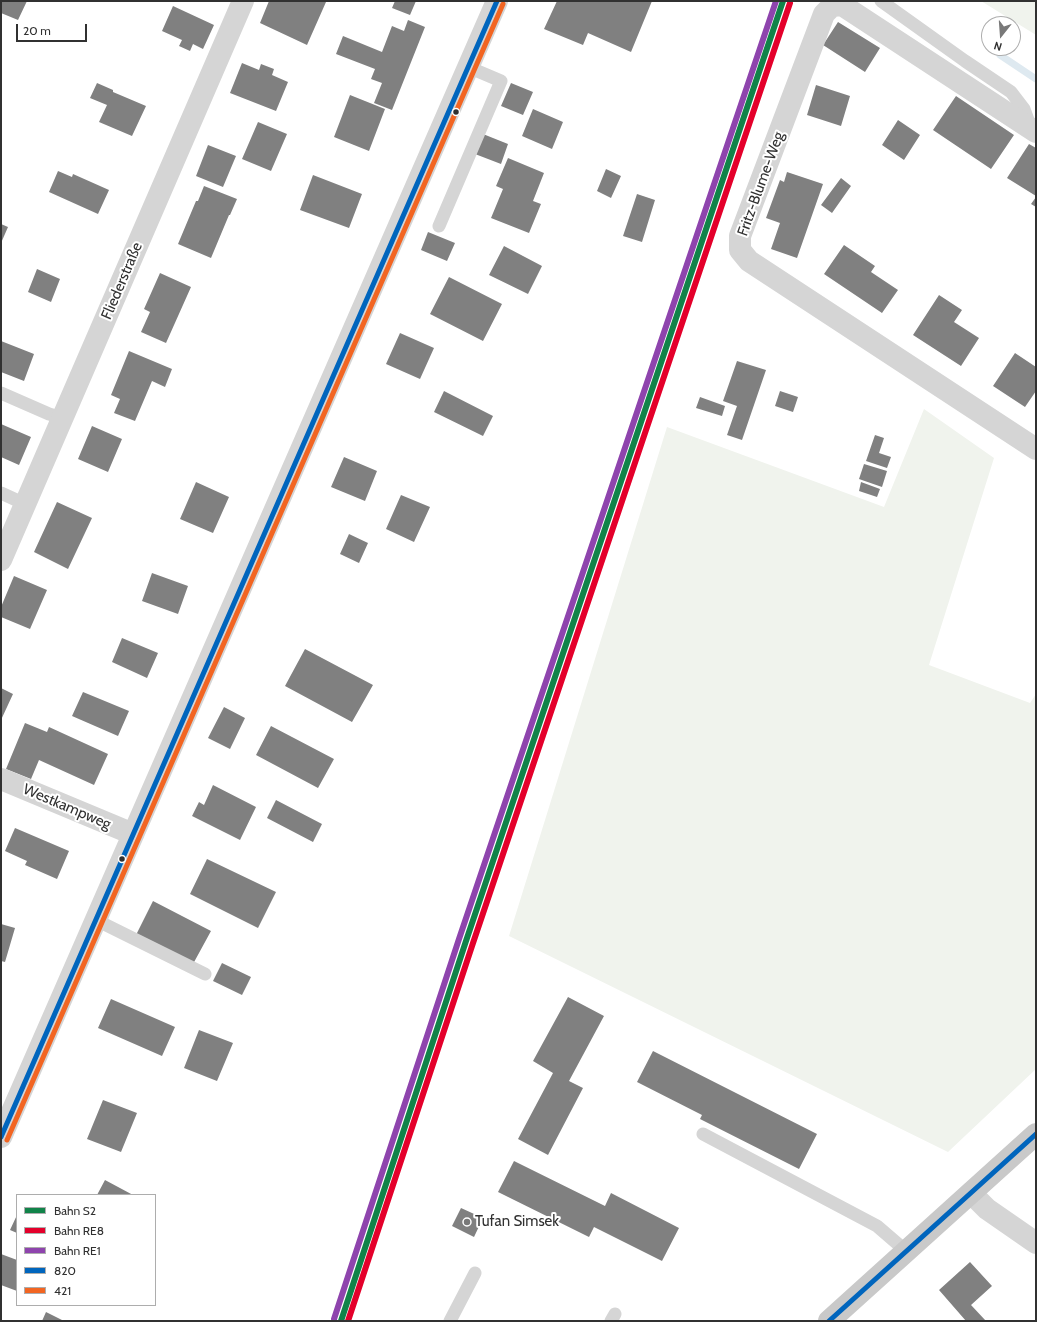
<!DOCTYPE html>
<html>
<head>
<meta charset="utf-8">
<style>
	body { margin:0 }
	#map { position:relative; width:1037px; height:1322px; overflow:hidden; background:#fff; font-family:Cabin,sans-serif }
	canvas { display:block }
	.frame { position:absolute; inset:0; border:2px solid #313131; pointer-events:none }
	.legend { position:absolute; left:16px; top:1194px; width:140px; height:112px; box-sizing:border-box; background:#fff; border:1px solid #adadad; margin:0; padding:5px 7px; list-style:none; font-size:12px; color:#313131 }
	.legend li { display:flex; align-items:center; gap:8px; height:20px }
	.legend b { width:20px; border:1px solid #adadad }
	.north { position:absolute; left:981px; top:16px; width:40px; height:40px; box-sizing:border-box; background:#fff; border:1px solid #adadad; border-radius:50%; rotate:197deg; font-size:11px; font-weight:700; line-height:16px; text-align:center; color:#313131 }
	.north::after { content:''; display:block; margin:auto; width:14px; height:18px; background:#797979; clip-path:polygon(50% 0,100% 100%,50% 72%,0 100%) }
	.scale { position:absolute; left:16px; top:24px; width:71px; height:18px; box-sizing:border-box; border:2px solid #313131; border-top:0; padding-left:5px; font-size:12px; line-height:14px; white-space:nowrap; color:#313131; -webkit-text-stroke:3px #fff; paint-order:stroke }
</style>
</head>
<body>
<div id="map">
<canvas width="1037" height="1322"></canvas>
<div class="frame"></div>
<ul class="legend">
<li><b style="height:5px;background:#118349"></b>Bahn S2</li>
<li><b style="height:5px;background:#e4002b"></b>Bahn RE8</li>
<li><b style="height:5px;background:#8e44ad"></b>Bahn RE1</li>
<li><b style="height:5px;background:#0065bd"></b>820</li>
<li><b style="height:5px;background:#f26522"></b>421</li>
</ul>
<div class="north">N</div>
<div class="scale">20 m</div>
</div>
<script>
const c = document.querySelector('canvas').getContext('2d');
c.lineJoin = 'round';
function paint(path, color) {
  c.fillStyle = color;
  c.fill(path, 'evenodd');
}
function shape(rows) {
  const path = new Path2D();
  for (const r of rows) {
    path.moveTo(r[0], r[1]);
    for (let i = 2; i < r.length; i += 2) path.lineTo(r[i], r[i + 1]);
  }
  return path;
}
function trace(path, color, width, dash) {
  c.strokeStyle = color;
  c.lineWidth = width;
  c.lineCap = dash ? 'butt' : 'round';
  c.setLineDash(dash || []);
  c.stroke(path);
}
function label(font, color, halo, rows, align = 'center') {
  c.font = font + ' Cabin,sans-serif';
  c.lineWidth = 4;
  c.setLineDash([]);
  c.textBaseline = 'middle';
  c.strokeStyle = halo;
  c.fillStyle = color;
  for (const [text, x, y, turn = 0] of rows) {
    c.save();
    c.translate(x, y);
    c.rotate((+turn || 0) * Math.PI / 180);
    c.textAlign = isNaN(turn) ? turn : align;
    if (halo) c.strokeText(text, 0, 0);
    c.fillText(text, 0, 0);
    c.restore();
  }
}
const green = shape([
	[981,1,1036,1,1036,35],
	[924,409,994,458,929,665,1030,703,1036,694,1036,1069,948,1152,509,936,667,427,884,507]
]);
const stream = shape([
	[1000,55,1036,79]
]);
const building = shape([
	[1,1,27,1,18,20,1,13],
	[269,1,324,1,326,2,307,45,260,23],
	[395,1,416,1,410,15,392,8],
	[557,1,652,1,631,52,588,33,583,45,544,29],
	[173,6,214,25,203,49,193,44,190,51,179,46,182,40,162,31],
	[408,20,425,27,392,110,374,103,382,83,371,79,375,69,336,54,343,36,382,52,392,26,404,31],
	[838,22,880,48,865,72,823,45],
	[242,63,259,70,261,64,274,69,272,75,288,82,276,111,230,93],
	[97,83,113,90,113,92,146,106,132,136,99,122,107,105,90,98],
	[511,83,533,92,523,115,501,106],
	[816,85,850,96,841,126,807,115],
	[350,95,385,109,369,151,334,137],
	[956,96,1014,135,991,169,933,130],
	[533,109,563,122,552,149,522,136],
	[898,120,920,135,904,160,882,145],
	[258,122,287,134,271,171,242,159],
	[483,134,508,144,501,164,475,154],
	[1029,144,1036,148,1036,196,1007,178],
	[208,145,236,156,223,187,196,176],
	[508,158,544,173,533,201,541,204,529,233,491,218,503,189,496,186],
	[606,169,621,176,611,198,597,191],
	[58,171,72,177,73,174,109,190,98,214,49,192],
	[787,172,823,184,797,258,771,249,780,223,766,218,780,180,784,182],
	[313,175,362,194,349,228,300,210],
	[841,178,851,186,832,213,821,205],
	[204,186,237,199,230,215,229,215,211,258,178,244,196,201,198,201],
	[637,194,655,200,642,242,623,236],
	[1036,197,1036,207,1031,204],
	[1,224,8,227,1,243],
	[428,232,455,243,447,261,421,250],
	[844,245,875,266,871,272,898,290,882,313,824,274],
	[504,246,542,266,528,294,489,275],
	[37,269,60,279,51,302,28,292],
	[160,273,191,287,166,343,141,332,150,312,144,309],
	[449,277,502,304,483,341,430,314],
	[939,295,962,310,954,322,979,338,961,366,913,335],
	[400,333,434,348,420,379,386,364],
	[1,341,34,354,24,381,1,372],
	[129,351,172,369,165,387,152,381,135,421,114,413,120,399,111,395],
	[1015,353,1036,367,1036,391,1025,407,993,386],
	[737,361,766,370,742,440,727,435,737,406,723,401],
	[444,391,493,416,483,436,434,412],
	[780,391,798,397,793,412,775,406],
	[700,397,725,406,722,416,696,408],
	[1,424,31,437,19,465,1,457],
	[92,426,122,439,108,472,78,459],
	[875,435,884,438,879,453,891,457,887,468,866,461],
	[344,457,377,471,365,501,331,487],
	[864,464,887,471,882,487,859,479],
	[196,482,229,497,213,533,180,519],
	[861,482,880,489,877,497,859,491],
	[401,495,430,507,414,542,386,529],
	[57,502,92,518,68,569,34,552],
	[349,534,368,543,359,563,340,554],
	[152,573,188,586,178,614,142,601],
	[14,576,47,590,30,629,1,617,1,607],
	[122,638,158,653,147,678,112,662],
	[305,649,373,685,352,722,285,686],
	[1,688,13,694,1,720],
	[83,692,129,711,118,736,72,716],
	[224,707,245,718,230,749,208,738],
	[25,723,47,732,49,727,108,754,94,785,39,760,31,779,6,769],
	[271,726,334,759,318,788,256,755],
	[213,785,256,807,240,840,192,816,199,802,204,805],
	[276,800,322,824,313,842,267,818],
	[15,828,69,851,57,879,25,865,27,861,5,851],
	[207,859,276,892,258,928,190,894],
	[153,901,211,931,193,964,136,935],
	[1,924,15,928,5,962,1,961],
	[222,963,251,977,242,995,213,981],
	[568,997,604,1016,569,1081,583,1088,548,1155,518,1139,553,1073,533,1061],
	[111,999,175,1027,162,1056,98,1028],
	[199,1030,233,1043,217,1081,184,1068],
	[653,1051,817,1134,799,1169,700,1119,702,1115,637,1082],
	[103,1100,137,1113,121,1152,87,1139],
	[514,1161,605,1206,611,1193,679,1228,662,1261,594,1227,589,1237,498,1192],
	[105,1180,133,1195,97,1195],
	[461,1208,483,1218,474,1237,452,1226],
	[17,1215,17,1233,10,1230],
	[1,1254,17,1260,17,1291,1,1285],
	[970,1262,992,1286,971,1305,986,1321,966,1321,939,1290],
	[46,1312,64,1321,42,1321]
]);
const service = shape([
	[881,1,965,61,1011,92,1024,109,1031,128],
	[439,226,501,81,468,67],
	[1,393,49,414,63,418],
	[1,493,25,504],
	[96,920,205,974],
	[703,1134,877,1226,906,1251],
	[450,1321,475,1273],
	[611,1321,615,1314]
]);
const minor = shape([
	[1036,132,842,5,832,6,824,14,740,236,740,250,749,261,1036,449],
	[1,560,243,1],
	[1,779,133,834],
	[971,1193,987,1209,1036,1243]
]);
const tertiary = shape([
	[1,1137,497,1]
]);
const primary = shape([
	[829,1321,1036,1134]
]);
const bus1 = shape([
	[1,1137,497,1],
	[829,1321,1036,1134]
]);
const bus2 = shape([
	[7,1140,503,4]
]);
const rail1 = shape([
	[341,1321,466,941,783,1]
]);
const rail2 = shape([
	[348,1321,473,943,790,3]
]);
const rail3 = shape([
	[334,1319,459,939,776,1]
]);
const markers = [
	[456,112,3.5,"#313131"],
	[122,859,3.5,"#313131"],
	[467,1222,4,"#797979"]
];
const streetNames = [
	["Fritz-Blume-Weg",761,184,-70],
	["Fliederstraße",122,281,-67],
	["Westkampweg",67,807,23]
];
const poiNames = [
	["Tufan Simsek",475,1222]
];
paint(green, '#f0f3ed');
trace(stream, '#dee9f0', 7);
paint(building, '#808080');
trace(service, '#d5d5d5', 13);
trace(minor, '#d5d5d5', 22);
trace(tertiary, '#d5d5d5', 22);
trace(primary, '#c9c9c9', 22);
trace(bus1, '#0065bd', 5);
trace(bus2, '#f26522', 5);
trace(rail1, '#118349', 6);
trace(rail2, '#e4002b', 6);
trace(rail3, '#8e44ad', 6);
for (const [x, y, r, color] of markers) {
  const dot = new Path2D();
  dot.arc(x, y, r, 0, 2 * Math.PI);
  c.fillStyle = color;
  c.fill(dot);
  trace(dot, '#fff', 1.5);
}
label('15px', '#313131', '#fff', streetNames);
label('15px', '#313131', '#fff', poiNames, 'left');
</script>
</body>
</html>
